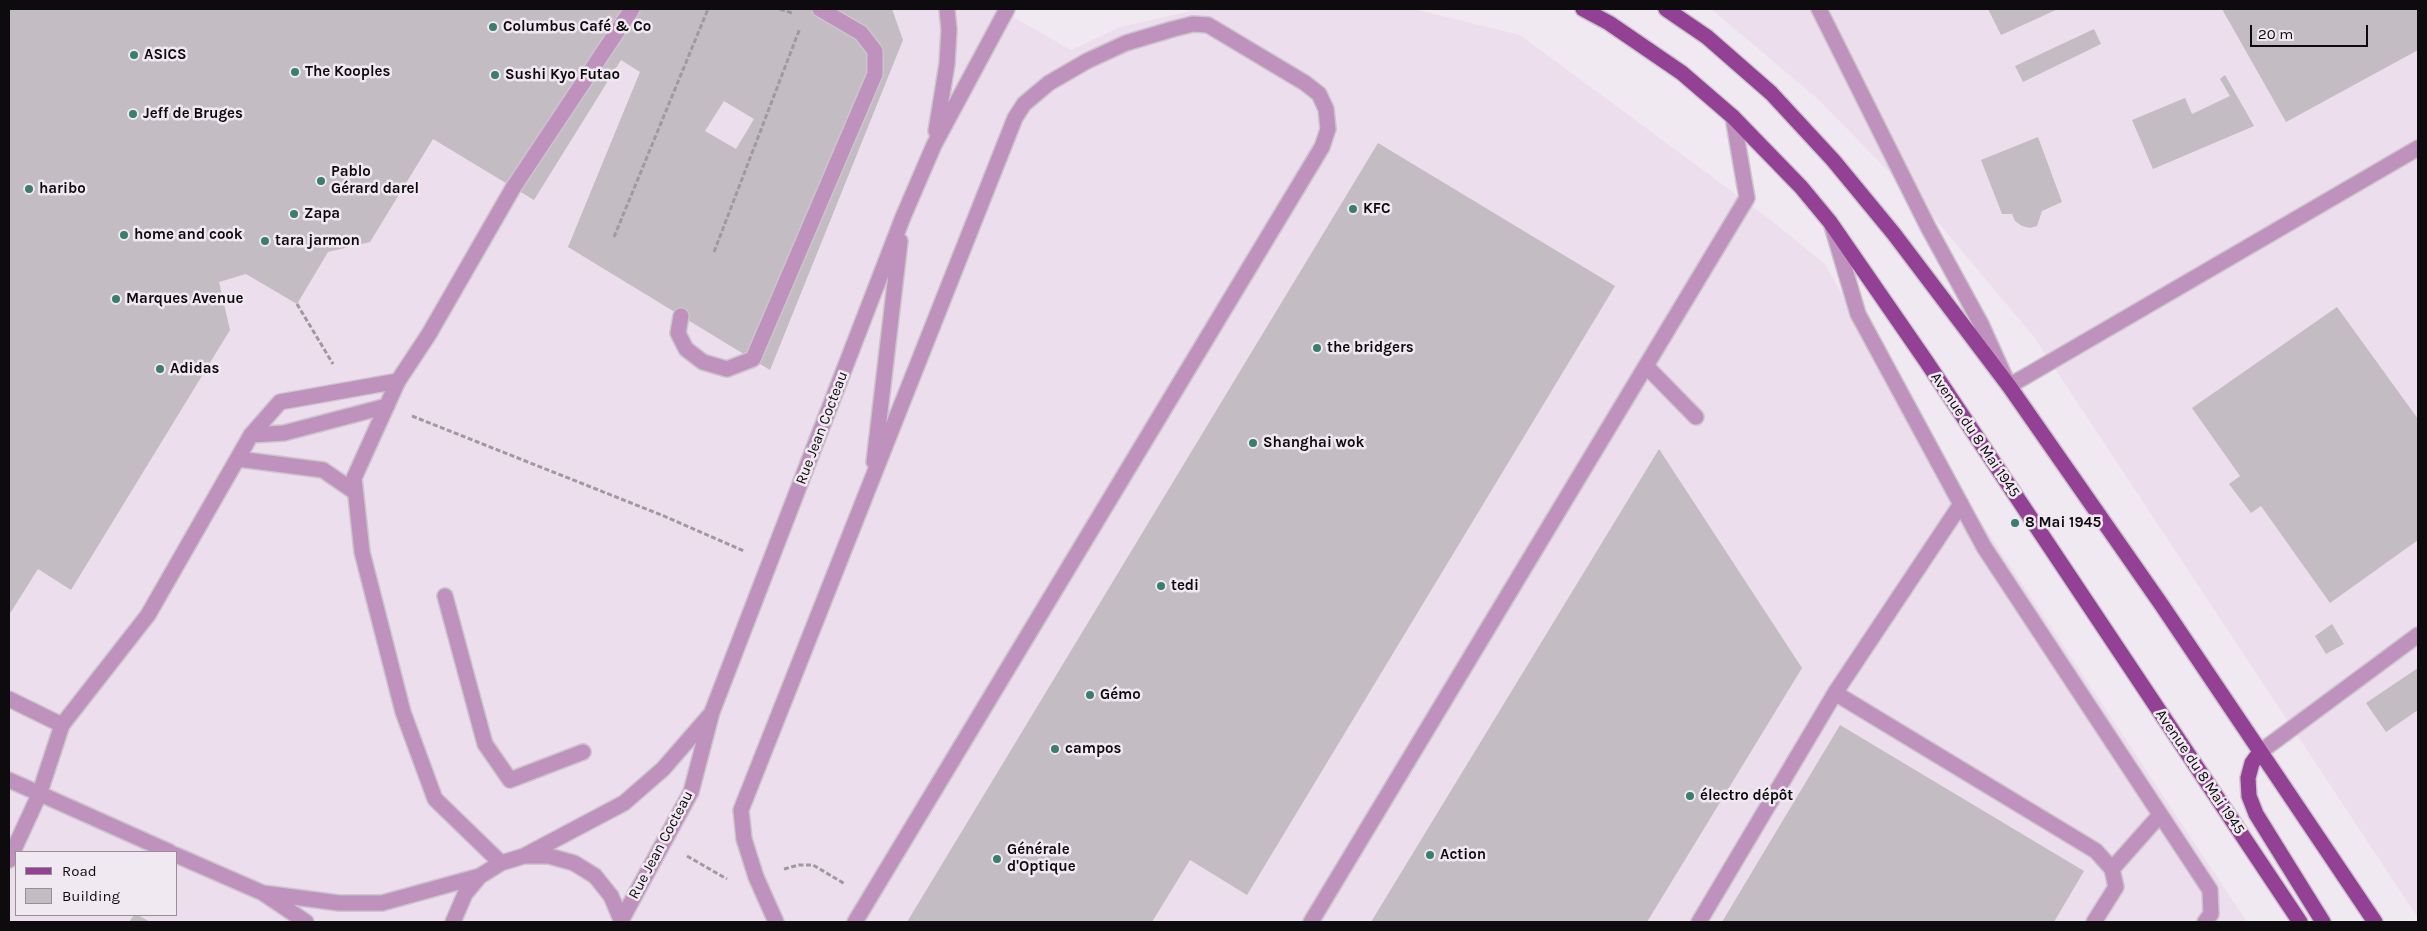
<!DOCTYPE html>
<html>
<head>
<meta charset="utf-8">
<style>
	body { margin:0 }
	#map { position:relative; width:2427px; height:931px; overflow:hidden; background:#f1e9f1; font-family:Karla,sans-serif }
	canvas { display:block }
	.frame { position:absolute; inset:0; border:10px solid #0e0b0e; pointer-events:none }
	.legend { position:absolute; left:15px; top:851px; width:162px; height:65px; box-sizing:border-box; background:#f1e9f1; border:1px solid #969096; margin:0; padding:6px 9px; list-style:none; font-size:15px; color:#0e0b0e }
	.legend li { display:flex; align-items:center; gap:10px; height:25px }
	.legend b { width:25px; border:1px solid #969096 }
	.scale { position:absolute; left:2250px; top:25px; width:118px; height:22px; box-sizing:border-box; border:2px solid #0e0b0e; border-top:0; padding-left:6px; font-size:15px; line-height:18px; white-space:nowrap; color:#0e0b0e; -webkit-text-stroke:4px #f1e9f1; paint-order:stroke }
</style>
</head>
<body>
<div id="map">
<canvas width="2427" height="931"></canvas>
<div class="frame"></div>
<ul class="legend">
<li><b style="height:6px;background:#934194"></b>Road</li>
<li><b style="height:14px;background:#c3bcc3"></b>Building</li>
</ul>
<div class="scale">20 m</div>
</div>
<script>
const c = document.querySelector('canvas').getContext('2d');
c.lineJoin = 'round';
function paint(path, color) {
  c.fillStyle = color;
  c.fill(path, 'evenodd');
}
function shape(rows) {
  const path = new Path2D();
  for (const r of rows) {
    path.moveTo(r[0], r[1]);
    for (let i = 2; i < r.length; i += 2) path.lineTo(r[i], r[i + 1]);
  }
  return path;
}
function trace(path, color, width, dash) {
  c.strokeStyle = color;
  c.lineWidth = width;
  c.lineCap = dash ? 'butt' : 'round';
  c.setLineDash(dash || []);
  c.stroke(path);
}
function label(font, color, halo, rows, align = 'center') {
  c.font = font + ' Karla,sans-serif';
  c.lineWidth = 5;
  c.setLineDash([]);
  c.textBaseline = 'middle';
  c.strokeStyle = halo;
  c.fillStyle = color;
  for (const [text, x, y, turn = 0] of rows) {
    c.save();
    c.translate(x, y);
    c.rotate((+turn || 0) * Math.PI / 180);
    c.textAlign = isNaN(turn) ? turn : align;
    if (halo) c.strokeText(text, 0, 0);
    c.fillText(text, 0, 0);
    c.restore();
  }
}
const built = shape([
	[9,9,999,9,1071,50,1120,27,1200,9,1414,9,1520,35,1772,221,1825,264,1898,397,2247,922,9,922],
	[16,852,176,852,176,915,16,915],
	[1711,9,2418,9,2418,918,2034,337,1936,220,1819,100]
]);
const building = shape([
	[9,9,892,9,903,40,770,370,568,247,640,72,621,60,534,200,433,139,370,242,328,252,297,304,246,274,219,282,230,330,71,590,38,569,9,615],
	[724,101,754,119,736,149,705,131],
	[1988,9,2058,9,2001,35],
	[2222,9,2418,9,2418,50,2286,122],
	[2094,29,2101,44,2023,82,2015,66],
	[2225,75,2254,126,2153,169,2132,120,2185,98,2192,114,2230,96,2220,79],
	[2038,137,2062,202,2042,211,2037,226,2030,228,2022,226,2015,221,2012,214,2002,214,1981,160],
	[1378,143,1615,286,1247,895,1190,860,1152,922,907,922],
	[2337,307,2418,419,2418,540,2330,603,2261,506,2251,513,2229,484,2240,476,2192,408],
	[1659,449,1802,668,1647,922,1371,922],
	[2332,624,2344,644,2326,654,2315,636],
	[2418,668,2418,710,2386,732,2366,703],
	[1840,725,2084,871,2054,922,1722,922],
	[134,915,138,915,150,922,129,922]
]);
const path = shape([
	[780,9,792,13],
	[614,237,708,9],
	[714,252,800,28],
	[297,304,333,364],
	[412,416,664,516,744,551],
	[687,856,727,879],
	[784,869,799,865,813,865,845,884]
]);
const minor = shape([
	[1819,9,1928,227,1981,324,2009,386,2418,148],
	[936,131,947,64,949,30,947,9],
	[1832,226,1858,314,1984,547,2210,890,2211,914,2205,922],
	[681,316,678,333,686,349,703,362,727,369,753,359,875,74,875,51,861,33,820,9],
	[1646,366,1696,417],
	[398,381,354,478,362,552,403,712,435,799,501,863],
	[251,435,284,433,387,406],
	[238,459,323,470,355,492],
	[874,462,900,241],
	[445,596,485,744,510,780,583,752],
	[1835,693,2096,851,2112,869,2116,887,2094,922],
	[9,699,62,725],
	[2260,752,2418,635],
	[9,780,170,852],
	[176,855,263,893,306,922],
	[524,856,624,803,663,769,710,715],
	[9,860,39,795,62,725,148,615,251,435,280,402,398,381,429,334,513,188,632,9],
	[2112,869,2160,815],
	[263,893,339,903,382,903,480,876],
	[622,919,691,792,712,712,903,217,934,145,1007,9],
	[453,922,465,894,480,876,501,863,524,856,549,856,574,863,595,876,611,896,622,922],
	[776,922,756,877,744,839,741,810,1015,118,1024,104,1049,83,1087,61,1126,43,1173,29,1193,24,1208,25,1305,83,1319,94,1326,109,1328,129,1322,147,855,922],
	[1311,922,1747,198,1733,117],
	[1699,922,1835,693,1961,504]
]);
const major = shape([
	[1583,9,1609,23,1682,73,1733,117,1801,187,1830,222,1926,361,2300,922],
	[1666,9,1707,37,1771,93,1833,160,1894,234,2009,386,2161,604,2375,922],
	[2260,752,2252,763,2248,778,2249,796,2256,814,2323,922]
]);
const markers = [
	[493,27,5,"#3b7d6f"],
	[134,55,5,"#3b7d6f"],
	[295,72,5,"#3b7d6f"],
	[495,75,5,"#3b7d6f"],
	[133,114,5,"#3b7d6f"],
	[321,181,5,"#3b7d6f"],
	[29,189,5,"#3b7d6f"],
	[1353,209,5,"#3b7d6f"],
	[294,214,5,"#3b7d6f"],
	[124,235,5,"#3b7d6f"],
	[265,241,5,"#3b7d6f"],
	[116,299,5,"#3b7d6f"],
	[1317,348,5,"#3b7d6f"],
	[160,369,5,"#3b7d6f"],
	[1253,443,5,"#3b7d6f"],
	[2015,523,5,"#3b7d6f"],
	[1161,586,5,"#3b7d6f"],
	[1090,695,5,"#3b7d6f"],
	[1055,749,5,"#3b7d6f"],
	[1690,796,5,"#3b7d6f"],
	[1430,855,5,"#3b7d6f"],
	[997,859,5,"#3b7d6f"]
];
const poiNames = [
	["Columbus Café & Co",503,27],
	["ASICS",144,55],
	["The Kooples",305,72],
	["Sushi Kyo Futao",505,75],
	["Jeff de Bruges",143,114],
	["Pablo",331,172],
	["Gérard darel",331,189],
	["haribo",39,189],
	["KFC",1363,209],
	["Zapa",304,214],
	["home and cook",134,235],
	["tara jarmon",275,241],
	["Marques Avenue",126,299],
	["the bridgers",1327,348],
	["Adidas",170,369],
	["Shanghai wok",1263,443],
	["8 Mai 1945",2025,523],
	["tedi",1171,586],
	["Gémo",1100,695],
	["campos",1065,749],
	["électro dépôt",1700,796],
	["Générale",1007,850],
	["d'Optique",1007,867],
	["Action",1440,855]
];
const streetNames = [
	["Rue Jean Cocteau",822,428,-69],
	["Avenue du 8 Mai 1945",1975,435,56],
	["Avenue du 8 Mai 1945",2200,772,56],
	["Rue Jean Cocteau",661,845,-62]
];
paint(built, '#ecdeec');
paint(building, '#c3bcc3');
trace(minor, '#cdc5cd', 18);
trace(major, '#cdc5cd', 18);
trace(path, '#a099a0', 3, [5, 2.5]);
trace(minor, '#bf92be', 15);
trace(major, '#934194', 15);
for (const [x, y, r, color] of markers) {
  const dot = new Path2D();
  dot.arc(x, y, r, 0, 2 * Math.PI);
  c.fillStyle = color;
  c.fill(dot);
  trace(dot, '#f1e9f1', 2);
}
label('bold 15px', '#0e0b0e', '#f1e9f1', poiNames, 'left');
label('15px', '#0e0b0e', '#f1e9f1', streetNames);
</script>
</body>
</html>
